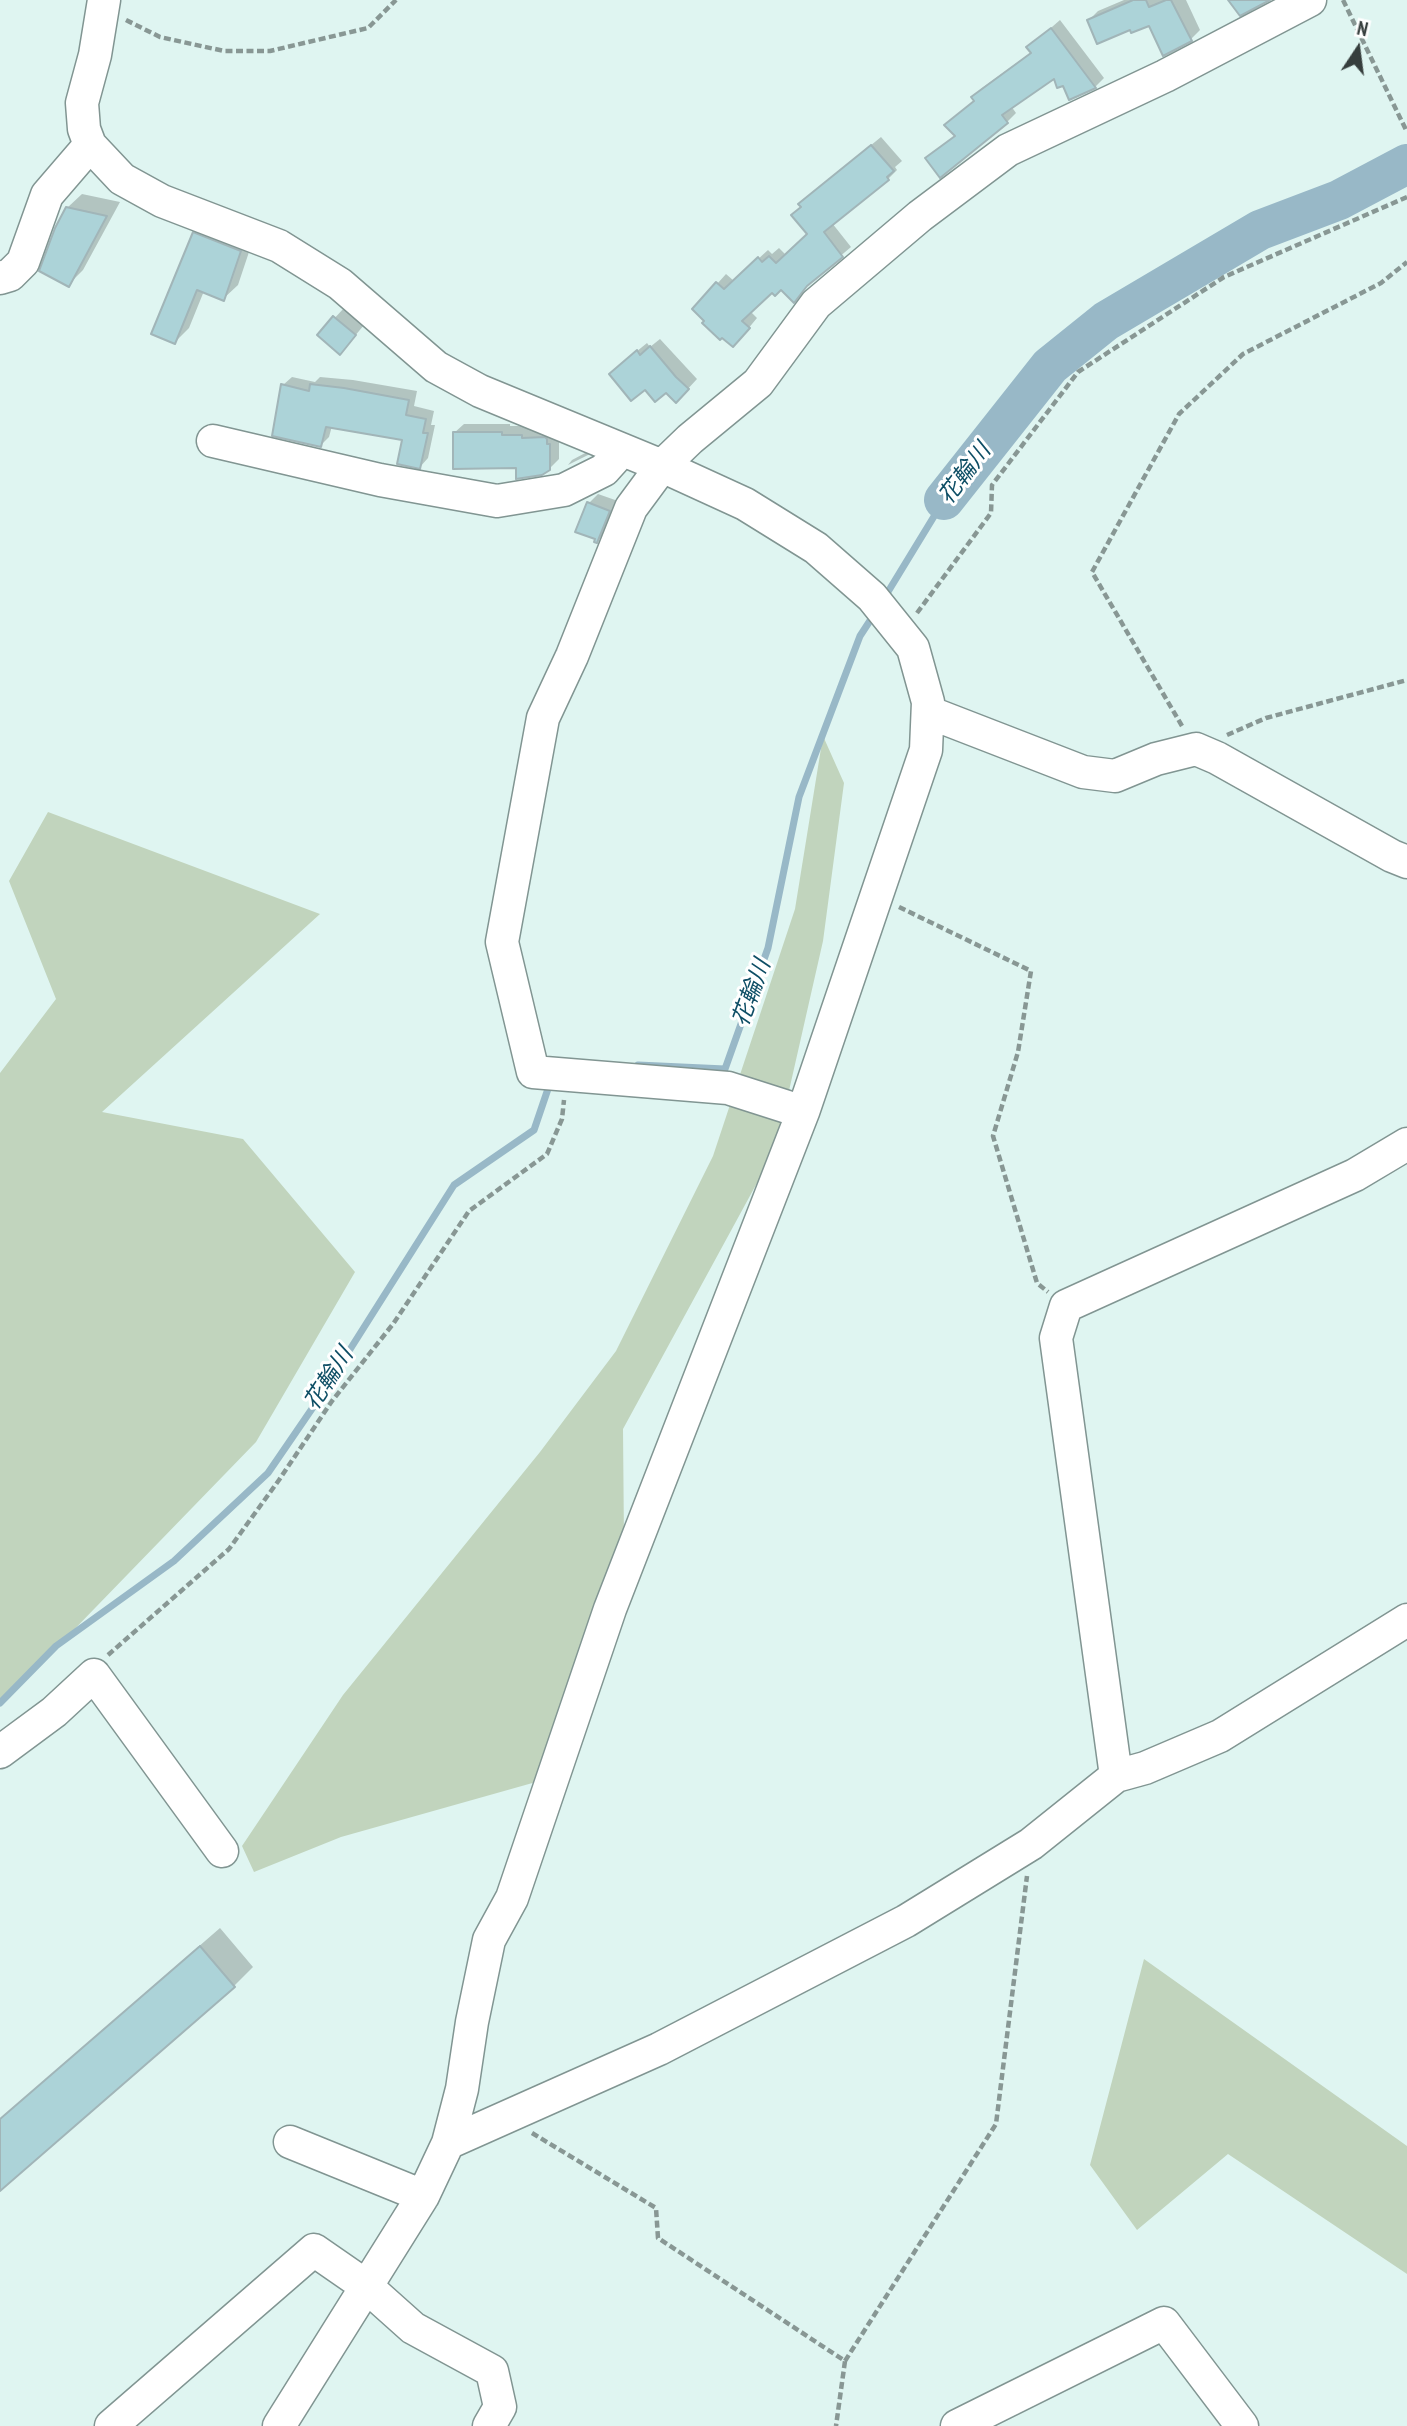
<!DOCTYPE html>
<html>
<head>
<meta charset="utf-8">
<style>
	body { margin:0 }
	#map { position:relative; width:1407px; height:2426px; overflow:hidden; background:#dff5f1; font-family:"PT Sans Narrow",sans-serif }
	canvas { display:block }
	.north { position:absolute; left:1323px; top:14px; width:70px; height:70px; -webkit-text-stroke:5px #fff; paint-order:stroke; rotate:13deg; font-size:19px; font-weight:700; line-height:28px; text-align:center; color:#363e3d }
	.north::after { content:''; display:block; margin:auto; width:24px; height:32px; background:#363e3d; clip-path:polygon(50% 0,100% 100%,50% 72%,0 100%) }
</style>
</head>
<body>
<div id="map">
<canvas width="1407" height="2426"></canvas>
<div class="north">N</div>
</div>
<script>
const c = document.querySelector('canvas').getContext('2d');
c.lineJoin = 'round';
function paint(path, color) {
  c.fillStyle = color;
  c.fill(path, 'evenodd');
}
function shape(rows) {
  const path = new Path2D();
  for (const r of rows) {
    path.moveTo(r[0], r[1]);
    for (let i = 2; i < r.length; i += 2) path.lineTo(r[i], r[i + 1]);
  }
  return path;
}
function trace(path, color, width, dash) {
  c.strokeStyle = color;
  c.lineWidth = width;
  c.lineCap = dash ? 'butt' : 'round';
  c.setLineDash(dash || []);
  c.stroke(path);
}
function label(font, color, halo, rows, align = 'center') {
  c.font = font + ' "PT Sans Narrow","Noto Sans JP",sans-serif';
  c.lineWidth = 6;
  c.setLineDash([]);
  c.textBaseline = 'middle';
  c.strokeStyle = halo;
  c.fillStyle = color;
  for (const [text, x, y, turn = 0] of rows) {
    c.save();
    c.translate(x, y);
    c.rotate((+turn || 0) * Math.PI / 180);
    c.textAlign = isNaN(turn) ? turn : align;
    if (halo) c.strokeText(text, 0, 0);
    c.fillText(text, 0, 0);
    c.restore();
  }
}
const green = shape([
	[823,736,844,783,823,941,776,1148,623,1429,624,1543,536,1782,341,1837,254,1872,242,1846,343,1695,540,1452,616,1351,713,1156,795,909],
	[48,812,320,914,102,1112,243,1139,355,1272,256,1442,0,1706,0,1073,56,999,9,881],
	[1144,1959,1407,2146,1407,2274,1228,2154,1137,2230,1090,2165]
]);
const shadow = shape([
	[1124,0,1186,0,1200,30,1191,39,1164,54,1150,23,1131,28,1089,20,1098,11],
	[1060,20,1104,78,1095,87,1070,98,1064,83,1055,76,1011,106,1016,113,1007,122,927,158,956,135,975,100,973,97,982,88,1032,52,1029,47],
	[881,137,902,161,895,167,897,170,888,179,832,223,851,247,812,280,794,301,781,287,772,290,750,311,757,318,742,336,717,284,726,274,734,281,768,250,772,254,779,248,786,255,809,234,802,206,810,195],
	[82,194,120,202,83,270,69,284,67,208],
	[208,219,254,237,238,285,223,299,204,291,189,328,175,342,194,233],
	[344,308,364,325,349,343,319,335],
	[660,339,697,379,685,392,666,391,620,365,647,343,650,347],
	[292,377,315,382,320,377,353,380,417,391,414,406,434,411,431,425,435,425,428,458,420,467,404,439,332,426,329,437,321,445,283,385],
	[464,424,510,424,510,426,530,426,530,429,554,429,559,436,559,459,549,469,517,467,454,433],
	[589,451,592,452,588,455,568,465,572,460],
	[598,494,618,501,606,532,597,541,589,503],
	[220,1928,253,1967,234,1986,0,2188,0,2119]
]);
const stream = shape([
	[883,600,944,500],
	[638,1065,725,1069,768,948,799,797,860,636,875,613],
	[0,1703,56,1646,174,1561,268,1473,318,1400,454,1185,534,1130,551,1080]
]);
const river = shape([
	[944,500,1050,366,1106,321,1260,230,1339,200,1407,164]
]);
const building = shape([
	[1133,0,1146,0,1149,7,1166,0,1171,0,1192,41,1163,56,1149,26,1131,33,1130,30,1097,44,1087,20,1133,0],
	[1228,0,1270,0,1240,16,1228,0],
	[1051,28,1096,88,1069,100,1063,86,1057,88,1054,79,1002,115,1008,123,940,178,925,158,955,136,944,125,974,101,971,97,1031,53,1026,47,1051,28],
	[871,145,894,171,887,177,889,180,824,232,843,257,807,286,794,303,781,290,775,296,772,293,742,321,750,328,733,347,722,338,720,340,702,323,704,321,692,309,716,282,724,289,758,257,762,262,769,256,776,263,807,234,791,215,801,207,798,204,871,145],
	[66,207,107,216,69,287,39,271,55,228,66,207],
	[193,232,241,251,224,301,197,290,175,344,151,334,193,232],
	[333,316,356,335,340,355,317,335,333,316],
	[650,346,676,377,689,389,676,403,666,393,655,402,645,390,631,401,609,374,637,350,640,355,650,346],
	[281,384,309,391,310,384,344,388,409,400,406,415,426,419,423,433,428,433,420,469,397,464,402,440,326,427,321,447,272,436,281,384],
	[453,432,502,432,502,435,522,435,522,438,545,437,547,439,547,444,550,444,550,470,542,475,516,479,516,468,453,469,453,432],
	[587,502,610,511,597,543,594,542,595,539,575,532,587,502],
	[200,1946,235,1987,0,2191,0,2119,200,1946]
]);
const path = shape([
	[1343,0,1407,132],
	[126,20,160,37,224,51,270,51,368,28,396,0],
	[917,613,991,513,992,485,1078,372,1224,277,1407,197],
	[1182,726,1092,572,1179,414,1243,354,1381,283,1407,262],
	[1227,735,1266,718,1407,680],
	[899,907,1031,971,1018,1052,993,1136,1037,1283,1048,1292],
	[108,1655,229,1549,279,1480,332,1401,393,1324,469,1211,547,1154,562,1119,564,1100],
	[532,2133,656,2208,658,2238,845,2361,836,2426],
	[845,2361,996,2124,1027,1876]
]);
const minor = shape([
	[104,0,95,55,82,103,84,129,90,145,122,179,162,201,279,246,340,284,436,367,480,391,662,466,745,504,816,548,872,597,913,648,928,702,926,750,803,1112,610,1609,512,1898,489,1940,472,2022,462,2089,448,2143,423,2196,279,2426],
	[0,278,10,275,23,262,47,195,90,145],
	[213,441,380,480,497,501,564,490,604,470,622,450],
	[928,712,1083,772,1115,776,1156,759,1196,749,1217,758,1392,856,1407,862],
	[803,1112,728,1088,533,1072,502,942,543,718,572,656,631,508,662,466,690,439,758,383,816,304,920,216,1008,150,1165,76,1310,0],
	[0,1752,54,1712,94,1675,222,1851],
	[1116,1776,1056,1338,1066,1306,1355,1175,1407,1144],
	[290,2142,423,2196],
	[448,2143,659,2049,906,1921,1031,1844,1116,1776,1145,1768,1220,1736,1407,1620],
	[111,2426,314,2250,366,2286,413,2328,492,2371,500,2407,489,2426],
	[957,2426,1164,2323,1242,2426]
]);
const waterNames = [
	["花輪川",965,474,-53],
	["花輪川",752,993,-70],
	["花輪川",329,1379,-57]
];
paint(green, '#c1d4bd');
paint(shadow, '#0003');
trace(stream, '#98b8c7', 7);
trace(river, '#98b8c7', 40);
paint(building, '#acd3d8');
trace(building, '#a1b5b8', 2);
trace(minor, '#819592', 35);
trace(path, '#889794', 4.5, [7, 3.5]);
trace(minor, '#fff', 32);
label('italic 23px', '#0e4e65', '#fff', waterNames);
</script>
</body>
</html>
